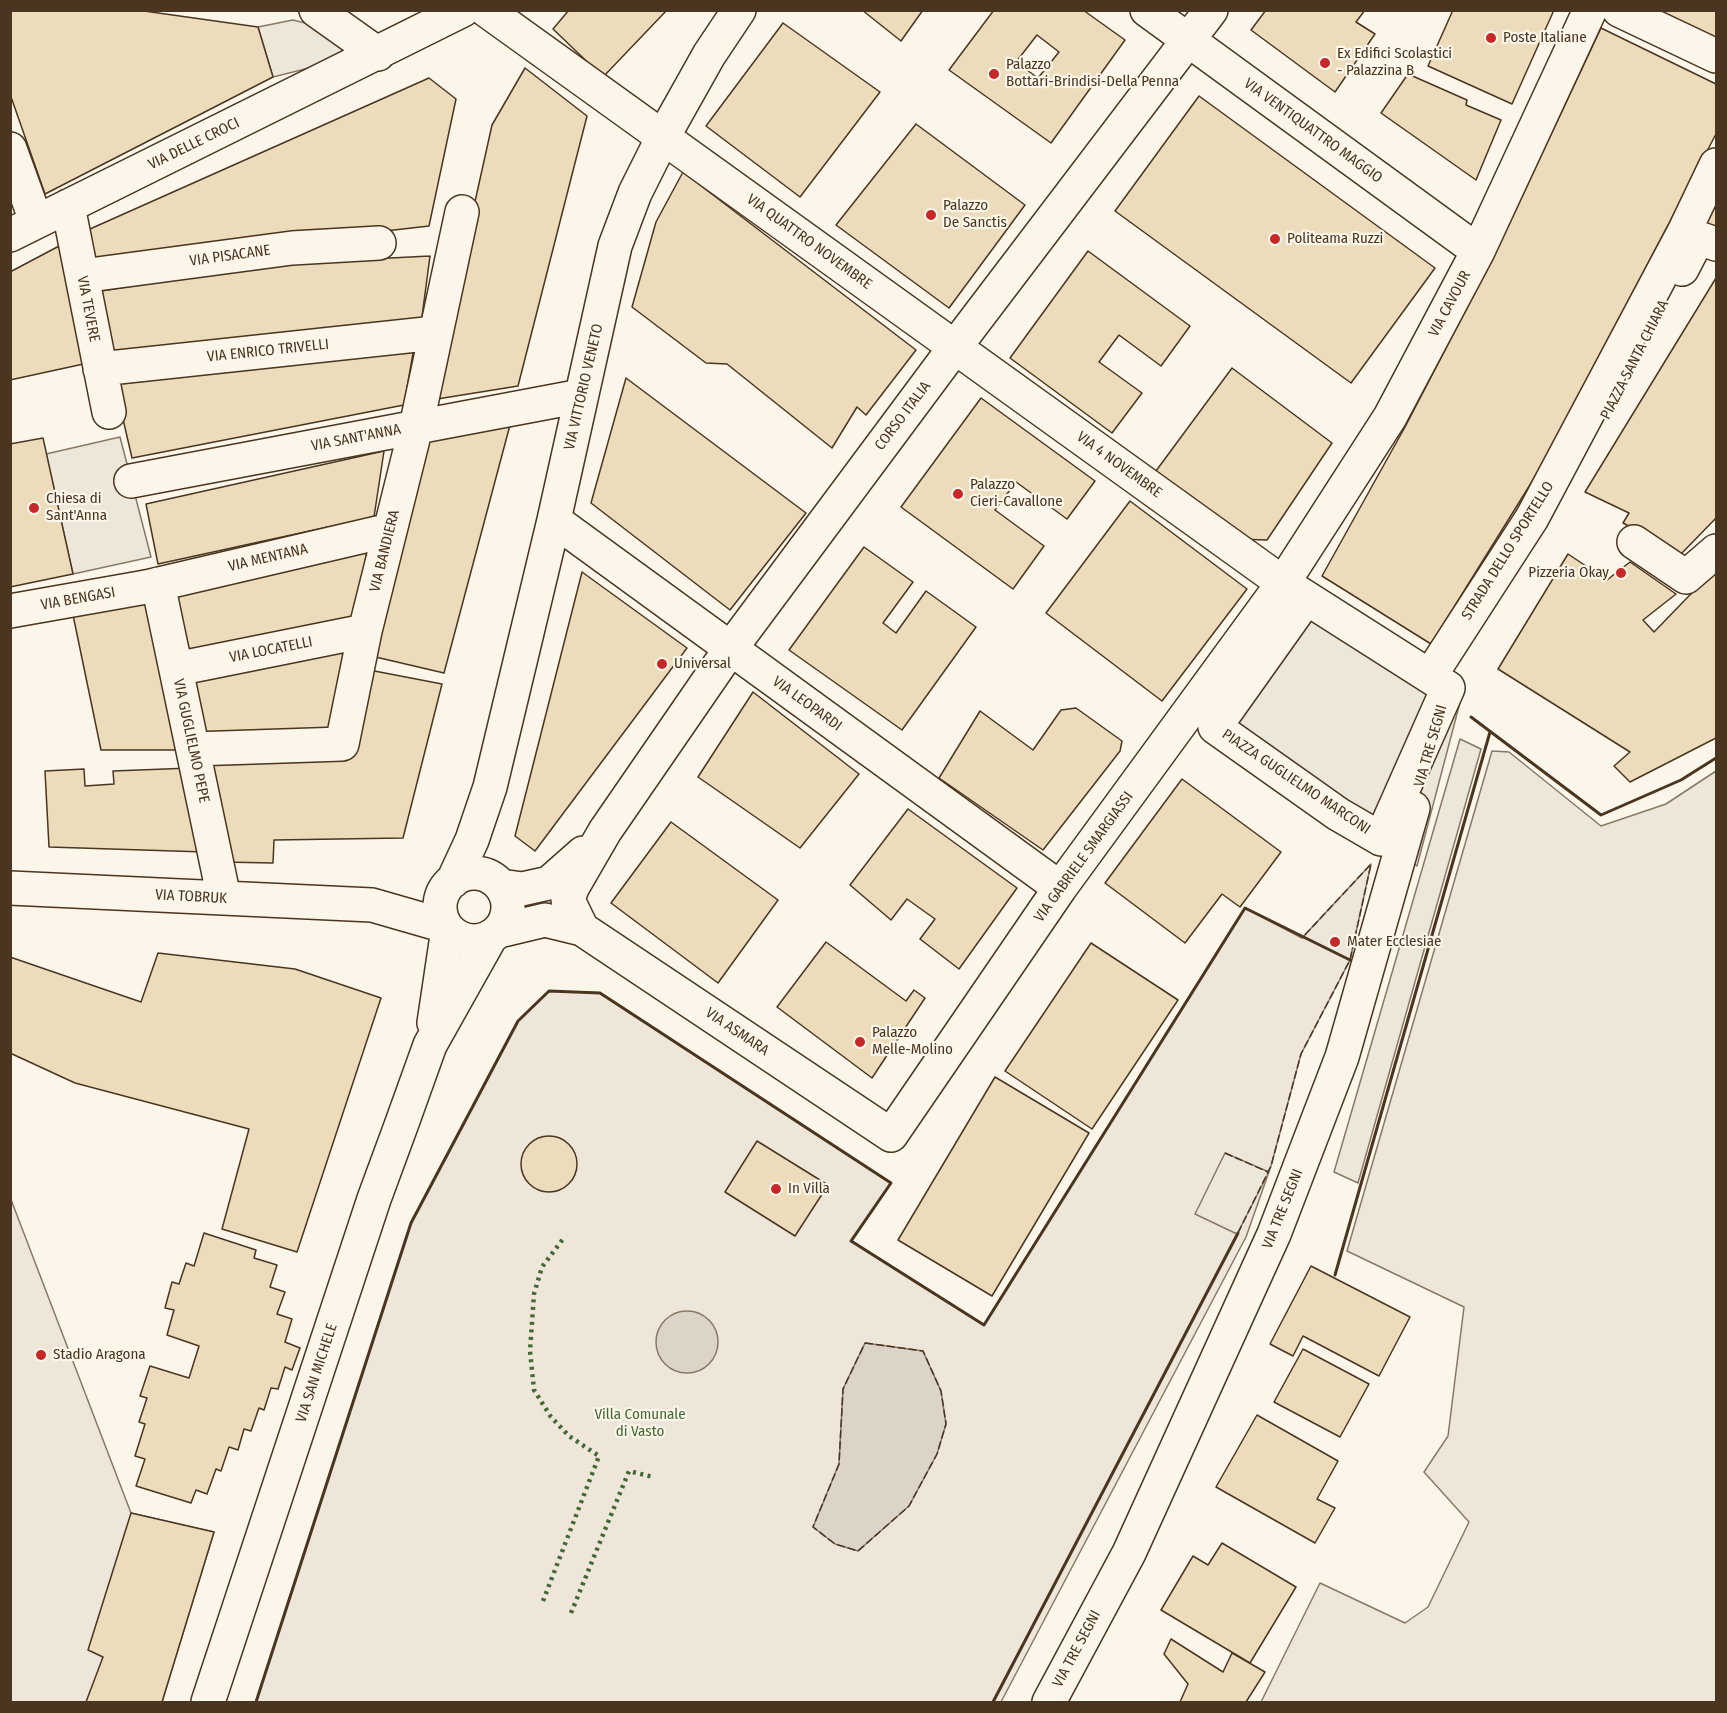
<!DOCTYPE html>
<html>
<head>
<meta charset="utf-8">
<style>
	body { margin:0 }
	#map { position:relative; width:1727px; height:1713px; overflow:hidden; background:#fbf6e9; font-family:"Fira Sans Condensed",sans-serif }
	canvas { display:block }
	.frame { position:absolute; inset:0; border:12px solid #4a3520; pointer-events:none }
</style>
</head>
<body>
<div id="map">
<canvas width="1727" height="1713"></canvas>
<div class="frame"></div>
</div>
<script>
const c = document.querySelector('canvas').getContext('2d');
c.lineJoin = 'round';
function paint(path, color) {
  c.fillStyle = color;
  c.fill(path, 'evenodd');
}
function shape(rows) {
  const path = new Path2D();
  for (const r of rows) {
    if (r.length === 3) {
      path.moveTo(r[0] + r[2], r[1]);
      path.arc(r[0], r[1], r[2], 0, 2 * Math.PI);
      continue;
    }
    path.moveTo(r[0], r[1]);
    for (let i = 2; i < r.length; i += 2) path.lineTo(r[i], r[i + 1]);
  }
  return path;
}
function trace(path, color, width, dash) {
  c.strokeStyle = color;
  c.lineWidth = width;
  c.lineCap = dash ? 'butt' : 'round';
  c.setLineDash(dash || []);
  c.stroke(path);
}
function label(font, color, halo, rows, align = 'center') {
  c.font = font + ' "Fira Sans Condensed",sans-serif';
  c.lineWidth = 4.5;
  c.setLineDash([]);
  c.textBaseline = 'middle';
  c.strokeStyle = halo;
  c.fillStyle = color;
  for (const [text, x, y, turn = 0] of rows) {
    c.save();
    c.translate(x, y);
    c.rotate((+turn || 0) * Math.PI / 180);
    c.textAlign = isNaN(turn) ? turn : align;
    if (halo) c.strokeText(text, 0, 0);
    c.fillText(text, 0, 0);
    c.restore();
  }
}
const green = shape([
	[1492,751,1509,752,1601,826,1666,804,1716,771,1716,1702,1261,1702,1320,1583,1405,1623,1428,1607,1469,1522,1424,1472,1448,1436,1464,1307,1347,1251,1492,751],
	[1371,864,1350,960,1301,1054,1271,1166,1246,1237,1001,1702,256,1702,411,1223,518,1021,549,991,600,993,891,1183,852,1241,984,1325,1245,908,1302,938,1371,864],
	[10,1197,131,1513,214,1532,162,1702,11,1702,10,1197]
]);
const parking = shape([
	[293,20,321,27,357,56,273,77,258,27,293,20],
	[120,437,151,557,73,574,46,454,120,437],
	[1304,587,1463,691,1417,866,1205,724,1304,587],
	[1460,739,1481,749,1358,1183,1334,1172,1460,739],
	[1225,1153,1269,1172,1237,1234,1195,1214,1225,1153]
]);
const water = shape([
	[687,1342,31],
	[865,1343,923,1351,941,1391,946,1424,937,1454,909,1506,858,1551,835,1544,813,1527,839,1464,843,1389,865,1343]
]);
const building = shape([
	[10,10,137,10,258,27,273,77,45,194,10,94,10,10],
	[569,10,667,10,603,77,553,29,569,10],
	[862,10,923,10,901,41,862,10],
	[994,10,1083,10,1125,40,1051,143,949,70,994,10],
	[1037,35,1059,52,1038,78,1016,62,1037,35],
	[1266,10,1365,10,1356,22,1375,34,1335,92,1251,30,1266,10],
	[1453,10,1554,10,1512,104,1428,66,1453,10],
	[1653,10,1716,10,1716,40,1653,10],
	[783,23,880,92,800,197,706,126,783,23],
	[1601,28,1716,84,1716,134,1538,472,1431,644,1322,576,1405,427,1496,252,1601,28],
	[525,68,587,116,518,386,431,400,492,125,525,68],
	[1408,74,1467,100,1466,105,1501,120,1476,180,1381,113,1408,74],
	[429,78,456,99,429,226,97,264,81,233,429,78],
	[1199,96,1435,268,1351,383,1115,211,1199,96],
	[916,124,1025,205,949,308,836,225,916,124],
	[683,172,916,350,866,415,857,407,832,448,727,364,706,363,632,307,656,222,683,172],
	[1716,173,1716,233,1690,224,1716,173],
	[61,245,88,363,10,380,10,272,61,245],
	[1088,251,1190,326,1161,366,1119,335,1099,362,1142,393,1112,433,1010,358,1088,251],
	[430,256,421,324,113,358,101,291,271,264,430,256],
	[1716,278,1716,518,1681,554,1623,523,1629,513,1585,492,1716,278],
	[415,342,404,405,132,458,113,376,415,342],
	[1232,368,1332,443,1267,540,1236,539,1153,475,1232,368],
	[626,378,806,513,730,610,591,503,626,378],
	[981,398,1095,481,1067,519,1016,482,995,510,1044,546,1013,589,901,507,981,398],
	[510,425,444,673,367,655,420,443,510,425],
	[43,438,73,574,10,587,10,444,43,438],
	[384,451,374,517,158,564,146,504,384,451],
	[1130,501,1247,589,1162,701,1046,613,1130,501],
	[368,544,356,617,180,658,165,589,368,544],
	[864,547,913,582,883,623,896,633,926,591,976,627,902,730,789,650,864,547],
	[1568,554,1607,580,1630,562,1676,594,1643,620,1654,632,1716,568,1716,738,1630,782,1614,766,1630,752,1498,669,1568,554],
	[582,572,687,648,535,851,515,836,582,572],
	[145,601,180,750,101,750,73,615,145,601],
	[350,645,335,737,197,735,185,677,350,645],
	[364,669,442,684,403,838,274,840,273,863,222,862,208,760,342,757,364,669],
	[753,692,859,774,800,848,698,777,753,692],
	[1076,708,1122,741,1120,751,1043,850,939,778,980,711,1033,750,1061,710,1076,708],
	[191,768,205,852,49,847,45,771,84,769,85,786,114,784,113,771,191,768],
	[1182,779,1281,852,1240,907,1222,894,1185,943,1105,883,1182,779],
	[908,809,1017,888,959,969,920,939,935,919,907,899,891,920,850,885,908,809],
	[671,822,778,900,718,983,611,903,671,822],
	[826,942,906,1001,914,990,925,998,872,1078,777,1007,826,942],
	[1091,943,1178,1000,1092,1129,1005,1071,1091,943],
	[158,953,295,969,381,998,297,1252,222,1229,249,1129,75,1083,10,1053,10,957,141,1002,158,953],
	[995,1077,1089,1133,992,1296,898,1240,995,1077],
	[549,1164,28],
	[757,1141,828,1185,795,1236,725,1192,757,1141],
	[204,1233,256,1250,254,1258,277,1265,270,1287,285,1292,277,1314,292,1319,285,1342,300,1348,292,1370,285,1367,278,1389,271,1388,264,1410,259,1408,251,1431,244,1429,238,1450,229,1447,221,1471,216,1469,207,1494,196,1490,191,1503,136,1486,145,1459,135,1456,145,1424,139,1422,147,1398,140,1396,150,1366,189,1378,199,1346,167,1335,174,1310,165,1308,172,1282,179,1284,186,1263,194,1266,204,1233],
	[1311,1266,1410,1317,1379,1376,1303,1336,1293,1356,1270,1344,1311,1266],
	[1303,1349,1369,1384,1340,1437,1274,1402,1303,1349],
	[1257,1415,1338,1461,1317,1499,1335,1508,1315,1543,1216,1487,1257,1415],
	[131,1513,214,1532,162,1702,86,1702,103,1657,88,1650,131,1513],
	[1222,1543,1296,1587,1250,1663,1161,1610,1193,1556,1208,1565,1222,1543],
	[1171,1639,1223,1672,1232,1653,1265,1672,1246,1702,1180,1702,1188,1684,1164,1654,1171,1639]
]);
const minor = shape([
	[316,10,378,54],
	[486,10,1283,583,1448,688,1381,839,1338,814,1215,727,1306,599],
	[1147,10,1478,251],
	[1619,10,1716,56],
	[10,149,36,221],
	[68,206,109,412],
	[10,235,463,10],
	[1698,238,1684,232,1716,165],
	[1682,269,1698,238,1716,244],
	[82,276,292,248,379,243],
	[100,369,435,333],
	[131,481,581,396],
	[554,520,1060,888],
	[1634,542,1686,577,1716,551],
	[158,584,224,898],
	[10,611,146,587,390,530],
	[176,669,365,631],
	[1430,676,1532,518,1684,232],
	[193,749,342,744,365,631,416,427,462,212],
	[474,907,34],
	[453,881,472,840,490,787,554,520,615,246,635,193,663,137,709,55,739,10],
	[501,886,522,889,549,883,583,853],
	[10,888,372,905,445,926],
	[582,929,568,900,572,888,605,831,731,648,955,347,1211,10],
	[499,931,545,920,582,929,891,1135,1060,888,1283,583,1390,417,1478,251,1590,10],
	[434,1023,448,929],
	[208,1702,374,1199,402,1123,430,1045,490,938],
	[1049,1702,1129,1553,1274,1234,1342,1057,1413,808]
]);
const hedge = shape([
	[543,1601,599,1456,569,1436,551,1417,534,1390,530,1351,534,1294,542,1267,563,1239],
	[571,1613,629,1471,653,1477]
]);
const fence = shape([
	[1225,1153,1268,1172],
	[1238,1233,1271,1166,1301,1054,1350,960,1371,864,1302,938],
	[865,1343,923,1351,941,1391,946,1424,937,1454,909,1506,858,1551,835,1544,813,1527,839,1464,843,1389,865,1343]
]);
const wall = shape([
	[1471,717,1601,815,1681,780,1716,758],
	[1335,1275,1490,732],
	[256,1702,411,1223,518,1021,549,991,600,993,891,1183,851,1241,984,1325,1245,908,1350,960],
	[993,1702,1238,1233]
]);
const markers = [
	[1491,38,6,"#c62828"],
	[1325,63,6,"#c62828"],
	[994,74,6,"#c62828"],
	[931,215,6,"#c62828"],
	[1275,239,6,"#c62828"],
	[958,494,6,"#c62828"],
	[34,508,6,"#c62828"],
	[1621,573,6,"#c62828"],
	[662,664,6,"#c62828"],
	[1335,942,6,"#c62828"],
	[860,1042,6,"#c62828"],
	[776,1189,6,"#c62828"],
	[41,1355,6,"#c62828"]
];
const poiNames = [
	["Poste Italiane",1503,38],
	["Ex Edifici Scolastici",1337,54],
	["- Palazzina B",1337,71],
	["Palazzo",1006,65],
	["Bottari-Brindisi-Della Penna",1006,82],
	["Palazzo",943,206],
	["De Sanctis",943,223],
	["Politeama Ruzzi",1287,239],
	["Palazzo",970,485],
	["Cieri-Cavallone",970,502],
	["Chiesa di",46,499],
	["Sant'Anna",46,516],
	["Pizzeria Okay",1609,573,"right"],
	["Universal",674,664],
	["Mater Ecclesiae",1347,942],
	["Palazzo",872,1033],
	["Melle-Molino",872,1050],
	["In Villa",788,1189],
	["Stadio Aragona",53,1355]
];
const streetNames = [
	["VIA VENTIQUATTRO MAGGIO",1313,131,36],
	["VIA DELLE CROCI",194,144,-26],
	["VIA QUATTRO NOVEMBRE",809,242,36],
	["VIA PISACANE",230,256,-8],
	["VIA CAVOUR",1450,304,-62],
	["VIA TEVERE",88,309,79],
	["VIA ENRICO TRIVELLI",268,351,-6],
	["PIAZZA SANTA CHIARA",1635,360,-63],
	["VIA VITTORIO VENETO",584,387,-77],
	["CORSO ITALIA",903,416,-53],
	["VIA SANT'ANNA",356,438,-11],
	["VIA 4 NOVEMBRE",1119,465,36],
	["VIA BANDIERA",385,551,-76],
	["STRADA DELLO SPORTELLO",1508,551,-58],
	["VIA MENTANA",268,558,-13],
	["VIA BENGASI",78,599,-10],
	["VIA LOCATELLI",271,650,-11],
	["VIA LEOPARDI",807,704,36],
	["VIA GUGLIELMO PEPE",191,741,78],
	["VIA TRE SEGNI",1431,746,-74],
	["PIAZZA GUGLIELMO MARCONI",1296,782,34],
	["VIA GABRIELE SMARGIASSI",1084,857,-54],
	["VIA TOBRUK",191,897,3],
	["VIA ASMARA",737,1032,34],
	["VIA TRE SEGNI",1283,1209,-68],
	["VIA SAN MICHELE",317,1373,-72],
	["VIA TRE SEGNI",1077,1649,-62]
];
const parkNames = [
	["Villa Comunale",640,1415],
	["di Vasto",640,1432]
];
paint(green, '#ede6d9');
trace(green, '#887966', 1.5);
paint(parking, '#ede7d9');
trace(parking, '#887966', 1.5);
paint(water, '#dcd4c6');
trace(water, '#887966', 1.5);
paint(building, '#ecdcbc');
trace(building, '#4a3520', 1.5);
trace(minor, '#4a3520', 36);
trace(minor, '#fbf6e9', 33);
trace(hedge, '#436837', 4.5, [3, 4.5]);
trace(fence, '#4a3520', 1.5, [8, 3]);
trace(wall, '#4a3520', 3);
for (const [x, y, r, color] of markers) {
  const dot = new Path2D();
  dot.arc(x, y, r, 0, 2 * Math.PI);
  c.fillStyle = color;
  c.fill(dot);
  trace(dot, '#fbf6e9', 2);
}
label('15px', '#4a3520', '#fbf6e9', poiNames, 'left');
label('15px', '#4a3520', '#fbf6e9', streetNames);
label('15px', '#436837', '#fbf6e9', parkNames);
</script>
</body>
</html>
